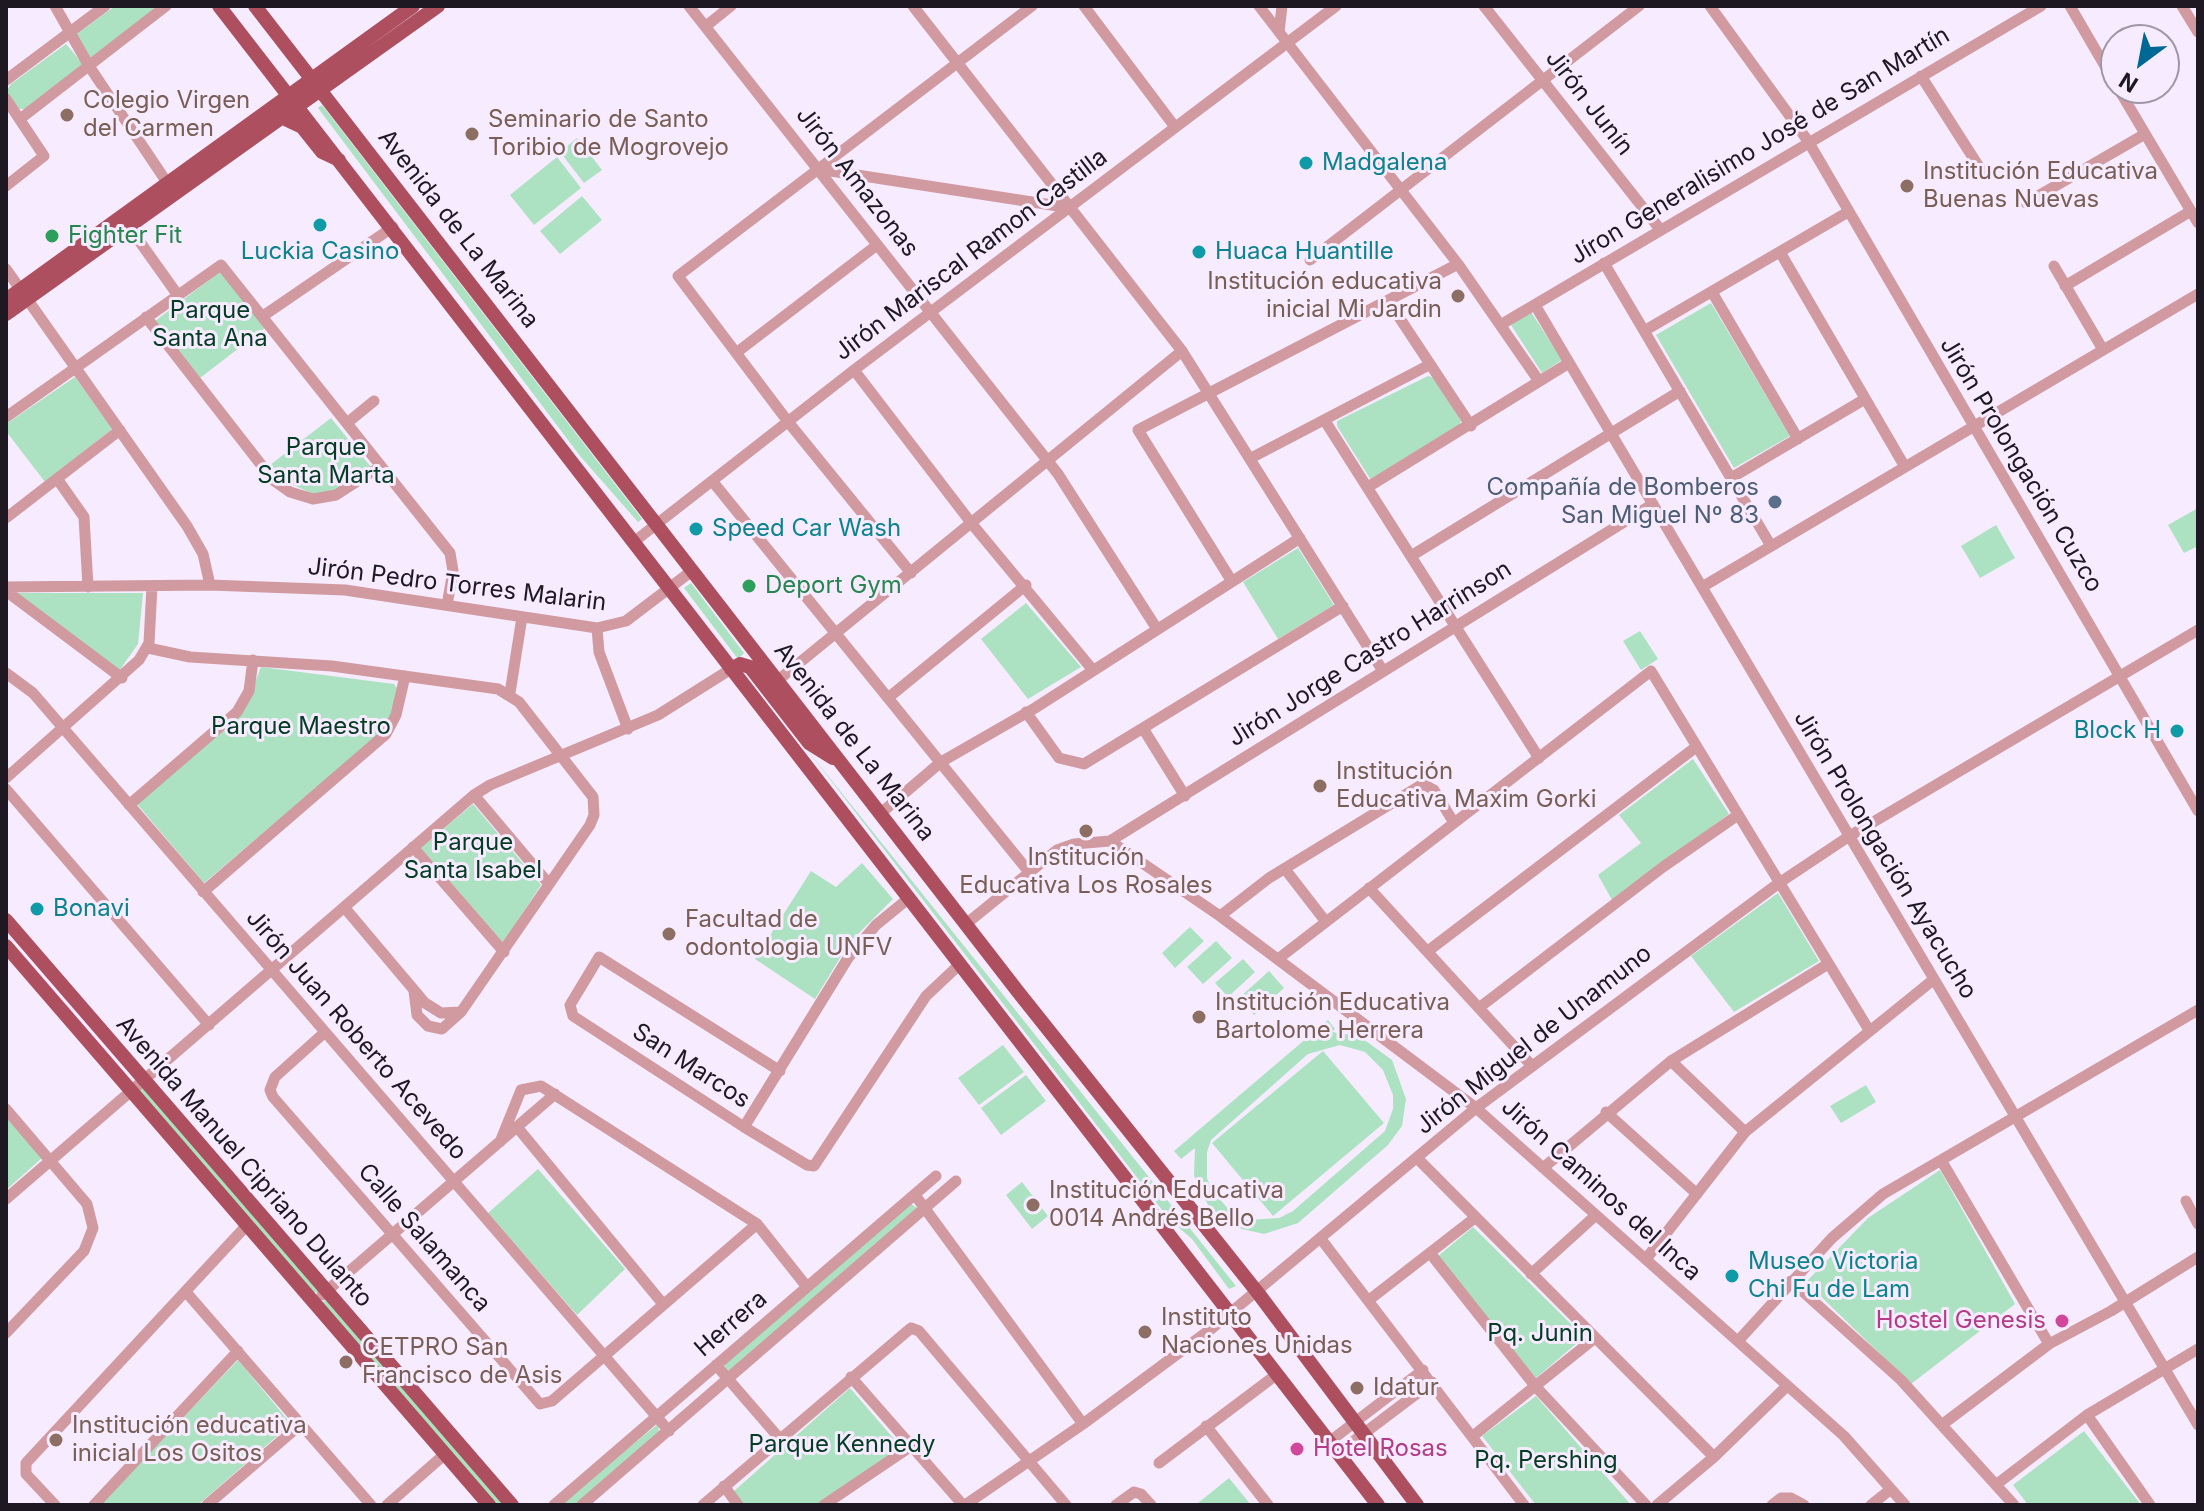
<!DOCTYPE html>
<html>
<head>
<meta charset="utf-8">
<style>
	body { margin:0 }
	#map { position:relative; width:2204px; height:1511px; overflow:hidden; background:#f6ebff; font-family:Inter,sans-serif }
	canvas { display:block }
	.frame { position:absolute; inset:0; border:8px solid #1d1821; pointer-events:none }
	.north { position:absolute; left:2100px; top:24px; width:80px; height:80px; box-sizing:border-box; background:#f6ebff; border:2px solid #9f97a6; border-radius:50%; rotate:212deg; font-size:22px; font-weight:700; line-height:32px; text-align:center; color:#1d1821 }
	.north::after { content:''; display:block; margin:auto; width:28px; height:36px; background:#006895; clip-path:polygon(50% 0,100% 100%,50% 72%,0 100%) }
</style>
</head>
<body>
<div id="map">
<canvas width="2204" height="1511"></canvas>
<div class="frame"></div>
<div class="north">N</div>
</div>
<script>
const c = document.querySelector('canvas').getContext('2d');
c.lineJoin = 'round';
function paint(path, color) {
  c.fillStyle = color;
  c.fill(path, 'evenodd');
}
function shape(rows) {
  const path = new Path2D();
  for (const r of rows) {
    path.moveTo(r[0], r[1]);
    for (let i = 2; i < r.length; i += 2) path.lineTo(r[i], r[i + 1]);
  }
  return path;
}
function trace(path, color, width, dash) {
  c.strokeStyle = color;
  c.lineWidth = width;
  c.lineCap = dash ? 'butt' : 'round';
  c.setLineDash(dash || []);
  c.stroke(path);
}
function label(font, color, halo, rows, align = 'center') {
  c.font = font + ' Inter,sans-serif';
  c.lineWidth = 6;
  c.setLineDash([]);
  c.textBaseline = 'middle';
  c.strokeStyle = halo;
  c.fillStyle = color;
  for (const [text, x, y, turn = 0] of rows) {
    c.save();
    c.translate(x, y);
    c.rotate((+turn || 0) * Math.PI / 180);
    c.textAlign = isNaN(turn) ? turn : align;
    if (halo) c.strokeText(text, 0, 0);
    c.fillText(text, 0, 0);
    c.restore();
  }
}
const green = shape([
	[115,6,162,6,93,59,89,57,77,40,77,34],
	[66,44,83,64,28,109,18,109,6,92,11,84],
	[322,105,642,519,638,522,580,456,318,108],
	[577,138,602,170,584,183,560,152],
	[557,157,581,188,534,225,510,195],
	[582,196,602,220,560,254,540,231],
	[221,271,265,328,200,378,155,321],
	[1711,303,1790,436,1734,468,1656,335],
	[1531,312,1562,360,1542,373,1511,325],
	[1428,376,1434,378,1461,421,1459,426,1371,480,1337,426,1337,421],
	[75,377,112,429,45,482,6,431,6,424],
	[331,418,371,467,328,494,313,494,289,483,270,465],
	[2198,508,2198,546,2184,553,2168,525],
	[1996,525,2015,558,1980,578,1961,546],
	[1298,548,1334,605,1278,639,1243,582],
	[691,583,744,653,738,659,684,588],
	[12,593,143,593,138,644,119,671],
	[1026,603,1081,667,1028,699,981,639],
	[1640,631,1658,659,1641,670,1623,641],
	[261,667,394,684,397,688,392,713,382,732,204,883,137,804,236,720,245,709],
	[748,673,817,762,1236,1286,1229,1289,1192,1239,1169,1219],
	[1693,759,1729,814,1612,900,1598,875,1641,843,1619,815],
	[473,804,541,885,503,943,421,848],
	[862,863,893,899,849,943,815,999,755,959,811,871,836,887],
	[1778,893,1819,961,1734,1012,1691,956],
	[1190,927,1204,941,1175,968,1162,953],
	[1216,941,1232,958,1203,984,1187,967],
	[1243,959,1255,972,1228,997,1215,983],
	[1269,971,1284,988,1254,1015,1239,998],
	[1328,1020,1335,1029,1332,1032,1359,1036,1392,1060,1406,1099,1402,1126,1388,1145,1298,1223,1264,1234,1233,1227,1209,1206,1199,1190,1194,1175,1195,1148,1181,1159,1174,1151],
	[1340,1045,1365,1052,1383,1070,1393,1095,1393,1109,1385,1131,1293,1211,1279,1218,1247,1220,1230,1211,1212,1190,1207,1178,1207,1152,1211,1140,1308,1054],
	[1003,1045,1024,1072,979,1105,958,1078],
	[1323,1051,1384,1123,1273,1216,1212,1143],
	[1026,1075,1046,1101,1001,1135,981,1108],
	[1866,1085,1876,1102,1841,1123,1830,1106],
	[143,1088,319,1289,318,1292,312,1293,139,1091],
	[6,1117,42,1158,6,1190],
	[538,1169,625,1269,577,1315,488,1213],
	[1940,1170,2015,1304,1911,1384,1806,1282,1868,1218],
	[1022,1182,1048,1216,1032,1229,1006,1195],
	[911,1204,919,1209,728,1374,724,1364],
	[1473,1227,1584,1337,1536,1378,1437,1257],
	[326,1299,506,1505,495,1505,321,1305],
	[238,1360,291,1424,198,1505,100,1505],
	[850,1388,900,1446,899,1451,819,1505,743,1505,733,1492],
	[1536,1396,1631,1505,1536,1505,1482,1436],
	[658,1424,659,1433,577,1505,558,1505],
	[2084,1431,2141,1505,2028,1505,2013,1485],
	[1229,1478,1251,1505,1200,1505,1198,1503]
]);
const minor = shape([
	[55,6,89,66,170,187],
	[689,6,1058,474,1157,629],
	[913,6,1182,351,1383,671],
	[1084,6,1175,127],
	[1259,6,1458,264,1539,381],
	[1484,6,1659,228],
	[1710,6,1808,141,2198,811],
	[2070,6,2116,85],
	[2182,6,2198,32],
	[706,26,731,6],
	[1279,32,1282,6],
	[1921,76,1981,170],
	[6,80,105,6],
	[2118,88,2198,223],
	[6,99,44,156,6,186],
	[20,119,166,6],
	[818,169,1071,208],
	[2026,203,2145,134],
	[125,221,177,294],
	[1780,252,1905,467],
	[1310,260,1639,6],
	[1604,263,1771,546],
	[2054,266,2102,348],
	[6,269,187,526,203,554,210,585],
	[2065,286,2191,211],
	[1712,292,1798,439],
	[1389,302,1471,426],
	[1535,305,2198,1425],
	[263,316,393,227],
	[146,317,273,480,290,492,313,499,336,495,381,466],
	[1502,324,2041,6],
	[1644,331,1848,212],
	[736,353,877,245],
	[854,370,972,524,1092,669],
	[6,417,221,265,450,553,453,571,447,605],
	[1325,421,1539,758],
	[347,423,374,401],
	[1251,458,1429,365],
	[1731,478,1865,399],
	[58,480,84,517,88,587],
	[713,482,1029,872],
	[1368,487,1569,363],
	[6,518,120,430],
	[635,541,854,370,1336,6],
	[1411,556,1680,391],
	[911,573,789,423,678,276,1032,6],
	[1231,580,1138,430,1458,264],
	[6,587,210,585,345,590,597,628,626,621,693,570],
	[1702,587,2198,294],
	[6,591,122,678],
	[597,628,599,652,628,729],
	[148,648,190,657,332,666,498,689,519,702,593,797,594,815,590,825,461,1012,441,1013,425,1003,344,907],
	[6,673,33,693,669,1431],
	[777,681,1182,351],
	[510,693,522,617],
	[888,698,1026,585],
	[1026,712,1059,758,1084,764,1343,606],
	[1144,730,1185,796],
	[6,778,139,660,149,643,152,586],
	[6,789,209,1025],
	[474,795,549,884],
	[129,805,237,712,249,691,253,660],
	[881,813,941,762,1035,708,1300,538],
	[1110,841,1653,504],
	[413,847,504,952],
	[1285,869,1326,922],
	[1369,888,1532,1066],
	[203,892,386,734,396,715,405,676],
	[1220,916,1269,878,1423,784,1434,790,1454,823],
	[966,924,1057,850,1074,844,1110,841,1220,916,1476,1108,1844,1436,1905,1505],
	[1428,951,1696,747],
	[1278,959,1651,671,1869,1030],
	[414,991,417,1015,428,1026,442,1029,461,1012],
	[1480,1007,1663,867,1738,815],
	[324,1033,275,1077,270,1090,273,1097,540,1404,552,1401,757,1224],
	[1671,1061,1745,1132],
	[780,1071,599,957,570,1005,573,1016,744,1127,807,1165,814,1166,926,996,960,964],
	[6,1109,87,1204,93,1228,84,1251,6,1333],
	[1606,1112,1697,1194],
	[517,1127,663,1304],
	[744,1127,848,958,876,925,909,898],
	[500,1142,521,1090,541,1086,757,1224,807,1287],
	[1417,1158,1714,1457],
	[1941,1160,2049,1344],
	[1543,1168,1671,1061,1828,964],
	[915,1195,1083,1424],
	[6,1199,474,795,490,785,658,715,731,669],
	[2186,1201,2198,1224],
	[1321,1239,1524,1505],
	[1430,1253,1536,1387,1646,1505],
	[1646,1259,1745,1132,1933,980],
	[1531,1274,1596,1215],
	[1791,1281,1901,1380,2014,1505],
	[186,1292,371,1505],
	[322,1295,555,1094],
	[1369,1300,1476,1217],
	[1738,1341,1832,1238,1883,1194,2198,1010],
	[716,1365,780,1439],
	[851,1377,963,1505],
	[2087,1415,2150,1505],
	[1943,1424,2049,1344,2111,1311,2198,1257],
	[1206,1426,1268,1505],
	[1473,1436,1595,1338],
	[1329,1442,1423,1370],
	[1338,1453,1432,1382],
	[1159,1463,1276,1375],
	[1997,1484,2087,1415,2198,1349],
	[724,1486,738,1505],
	[55,1505,26,1474,26,1463,247,1225],
	[94,1505,238,1351],
	[207,1505,301,1424],
	[387,1505,445,1454],
	[554,1505,936,1176],
	[582,1505,956,1181],
	[703,1505,911,1328,919,1331,1066,1505],
	[824,1505,910,1447],
	[965,1505,1083,1424,1211,1329,1476,1108,1779,883,1848,837,2198,630],
	[1116,1505,1134,1492,1141,1494,1151,1505],
	[1657,1505,1714,1457,1787,1386],
	[1772,1505,1781,1498,1791,1498,1804,1505],
	[1871,1505,1891,1489]
]);
const major = shape([
	[219,6,1378,1505],
	[255,6,1019,993,1258,1293,1417,1505],
	[283,118,302,127,322,152,339,160],
	[6,300,413,6],
	[6,314,438,6],
	[731,669,740,664,750,667,809,743,833,758],
	[6,920,512,1505],
	[6,946,489,1505]
]);
const markers = [
	[67,115,8,"#8d6e63"],
	[472,134,8,"#8d6e63"],
	[1306,163,8,"#0f9aa8"],
	[1907,186,8,"#8d6e63"],
	[320,225,8,"#0f9aa8"],
	[52,236,8,"#2e9e5b"],
	[1199,252,8,"#0f9aa8"],
	[1458,296,8,"#8d6e63"],
	[1775,502,8,"#5c6f8a"],
	[696,529,8,"#0f9aa8"],
	[749,586,8,"#2e9e5b"],
	[2177,731,8,"#0f9aa8"],
	[1320,786,8,"#8d6e63"],
	[1086,831,8,"#8d6e63"],
	[37,909,8,"#0f9aa8"],
	[669,934,8,"#8d6e63"],
	[1199,1017,8,"#8d6e63"],
	[1033,1205,8,"#8d6e63"],
	[1732,1276,8,"#0f9aa8"],
	[2062,1321,8,"#d1479c"],
	[1145,1332,8,"#8d6e63"],
	[346,1362,8,"#8d6e63"],
	[1357,1388,8,"#8d6e63"],
	[56,1440,8,"#8d6e63"],
	[1297,1449,8,"#d1479c"]
];
const educationNames = [
	["Colegio Virgen",83,101],
	["del Carmen",83,129],
	["Seminario de Santo",488,120],
	["Toribio de Mogrovejo",488,148],
	["Institución Educativa",1923,172],
	["Buenas Nuevas",1923,200],
	["Institución educativa",1442,282,"right"],
	["inicial Mi Jardin",1442,310,"right"],
	["Institución",1336,772],
	["Educativa Maxim Gorki",1336,800],
	["Institución",1086,858,"center"],
	["Educativa Los Rosales",1086,886,"center"],
	["Facultad de",685,920],
	["odontologia UNFV",685,948],
	["Institución Educativa",1215,1003],
	["Bartolome Herrera",1215,1031],
	["Institución Educativa",1049,1191],
	["0014 Andrés Bello",1049,1219],
	["Instituto",1161,1318],
	["Naciones Unidas",1161,1346],
	["CETPRO San",362,1348],
	["Francisco de Asis",362,1376],
	["Idatur",1373,1388],
	["Institución educativa",72,1426],
	["inicial Los Ositos",72,1454]
];
const streetNames = [
	["Jirón Junín",1589,103,52],
	["Jíron Generalisimo José de San Martín",1760,146,-31],
	["Jirón Amazonas",857,182,52],
	["Avenida de La Marina",458,229,52],
	["Jirón Mariscal Ramon Castilla",971,255,-37],
	["Jirón Prolongación Cuzco",2021,465,59],
	["Jirón Pedro Torres Malarin",457,585,7],
	["Jirón Jorge Castro Harrinson",1370,654,-32],
	["Avenida de La Marina",854,742,52],
	["Jirón Prolongación Ayacucho",1885,855,59],
	["Jirón Juan Roberto Acevedo",356,1035,49],
	["Jirón Miguel de Unamuno",1534,1040,-38],
	["San Marcos",691,1066,33],
	["Avenida Manuel Cipriano Dulanto",244,1162,49],
	["Jirón Caminos del Inca",1601,1190,42],
	["Calle Salamanca",424,1238,49],
	["Herrera",731,1324,-41]
];
const cultureNames = [
	["Madgalena",1322,163],
	["Luckia Casino",320,252,"center"],
	["Huaca Huantille",1215,252],
	["Speed Car Wash",712,529],
	["Block H",2161,731,"right"],
	["Bonavi",53,909],
	["Museo Victoria",1748,1262],
	["Chi Fu de Lam",1748,1290]
];
const leisureNames = [
	["Fighter Fit",68,236],
	["Deport Gym",765,586]
];
const parkNames = [
	["Parque",210,311],
	["Santa Ana",210,339],
	["Parque",326,448],
	["Santa Marta",326,476],
	["Parque Maestro",301,727],
	["Parque",473,843],
	["Santa Isabel",473,871],
	["Pq. Junin",1540,1334],
	["Parque Kennedy",842,1445],
	["Pq. Pershing",1546,1461]
];
const serviceNames = [
	["Compañía de Bomberos",1759,488],
	["San Miguel Nº 83",1759,516]
];
const hotelNames = [
	["Hostel Genesis",2046,1321],
	["Hotel Rosas",1313,1449,"left"]
];
paint(green, '#ace2c2');
trace(minor, '#d19aa0', 11);
trace(major, '#ad4f5e', 14);
for (const [x, y, r, color] of markers) {
  const dot = new Path2D();
  dot.arc(x, y, r, 0, 2 * Math.PI);
  c.fillStyle = color;
  c.fill(dot);
  trace(dot, '#f6ebff', 3);
}
label('24px', '#785e54', '#f6ebff', educationNames, 'left');
label('24px', '#1d1821', '#f6ebff', streetNames);
label('24px', '#0d838f', '#f6ebff', cultureNames, 'left');
label('24px', '#27864d', '#f6ebff', leisureNames, 'left');
label('24px', '#053c24', '#f6ebff', parkNames);
label('24px', '#4e5e75', '#f6ebff', serviceNames, 'right');
label('24px', '#b23c85', '#f6ebff', hotelNames, 'right');
</script>
</body>
</html>
